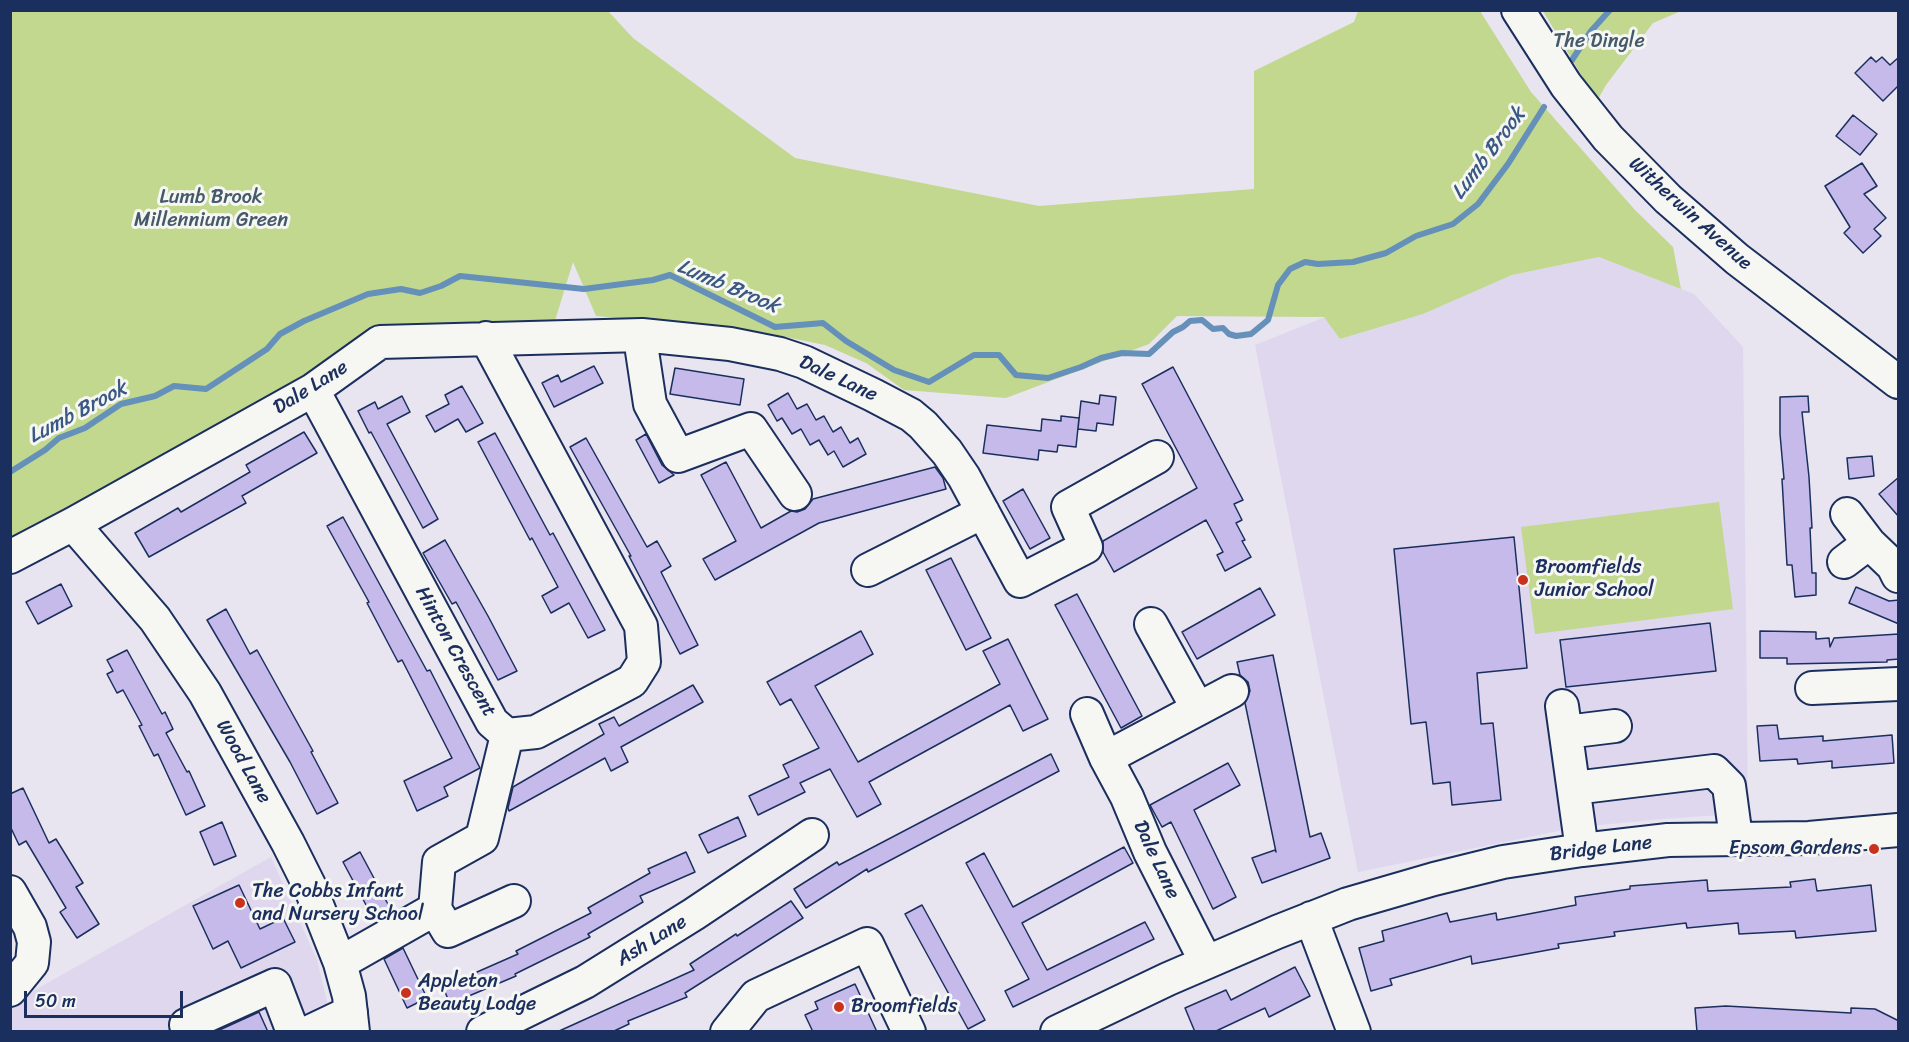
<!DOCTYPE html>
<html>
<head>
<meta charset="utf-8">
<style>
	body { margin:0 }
	#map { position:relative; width:1909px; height:1042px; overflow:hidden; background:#e8e4f0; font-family:Sriracha,sans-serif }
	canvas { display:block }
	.frame { position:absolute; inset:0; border:12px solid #1b2f5e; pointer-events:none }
	.scale { position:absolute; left:24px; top:991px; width:159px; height:27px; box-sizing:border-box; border:3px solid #1b2f5e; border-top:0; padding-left:8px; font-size:18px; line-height:21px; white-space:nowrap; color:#1b2f5e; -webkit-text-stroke:4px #f6f6f2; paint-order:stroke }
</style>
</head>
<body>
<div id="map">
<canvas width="1909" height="1042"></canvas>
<div class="frame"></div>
<div class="scale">50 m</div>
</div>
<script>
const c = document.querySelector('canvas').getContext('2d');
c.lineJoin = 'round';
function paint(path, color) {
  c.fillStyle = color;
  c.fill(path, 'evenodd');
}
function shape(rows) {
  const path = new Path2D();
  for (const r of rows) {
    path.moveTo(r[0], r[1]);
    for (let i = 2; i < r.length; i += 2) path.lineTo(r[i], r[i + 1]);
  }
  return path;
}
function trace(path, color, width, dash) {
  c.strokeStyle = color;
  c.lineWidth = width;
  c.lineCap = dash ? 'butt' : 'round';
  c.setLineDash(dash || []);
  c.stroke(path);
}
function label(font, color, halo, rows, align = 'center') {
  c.font = font + ' Sriracha,sans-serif';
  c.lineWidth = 6;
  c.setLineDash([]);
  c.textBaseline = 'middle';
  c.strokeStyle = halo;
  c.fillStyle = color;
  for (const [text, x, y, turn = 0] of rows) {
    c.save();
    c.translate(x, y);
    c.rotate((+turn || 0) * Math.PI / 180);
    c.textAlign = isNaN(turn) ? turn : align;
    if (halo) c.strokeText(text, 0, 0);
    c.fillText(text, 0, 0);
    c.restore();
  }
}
const built = shape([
	[1599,257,1694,294,1743,347,1748,813,1663,819,1578,827,1358,872,1255,345,1325,317,1340,339,1423,314,1512,275],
	[271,857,317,960,334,1031,11,1031,10,1004]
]);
const green = shape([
	[11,11,608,11,633,38,795,158,1039,206,1254,189,1254,71,1354,22,1358,11,1480,11,1531,92,1635,210,1673,247,1681,289,1599,257,1512,275,1423,314,1340,339,1324,317,1177,316,1149,344,1006,398,904,390,866,363,825,345,761,332,743,334,694,325,596,316,573,262,550,337,380,342,11,553],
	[1543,11,1681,11,1653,23,1606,85,1597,101],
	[1719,502,1733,609,1535,634,1521,527]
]);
const stream = shape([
	[1572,60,1591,31,1610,10],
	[10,472,45,450,59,438,85,428,121,404,155,396,174,386,206,389,267,349,280,334,304,321,368,294,401,289,420,293,441,286,460,276,584,289,653,280,670,275,775,327,823,323,846,341,894,370,929,382,974,355,999,355,1016,375,1048,378,1081,367,1101,358,1122,353,1149,354,1173,332,1183,327,1190,321,1202,320,1213,329,1223,328,1229,334,1236,336,1251,334,1268,320,1278,285,1290,269,1305,262,1318,264,1353,262,1386,253,1416,236,1453,224,1478,204,1508,164,1544,107]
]);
const building = shape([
	[1871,57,1876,62,1882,57,1890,65,1899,57,1899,85,1883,101,1855,73,1871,57],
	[1853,115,1877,134,1860,155,1836,136,1853,115],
	[1862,163,1877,186,1864,194,1886,218,1874,229,1881,236,1863,253,1844,233,1850,227,1825,186,1862,163],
	[594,366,603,383,554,407,542,383,558,375,561,382,594,366],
	[1173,367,1243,500,1234,504,1242,520,1236,523,1245,540,1242,541,1251,557,1225,571,1217,555,1223,552,1206,520,1114,572,1103,552,1103,541,1197,488,1142,384,1173,367],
	[675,368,744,379,740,405,670,394,675,368],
	[462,386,483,423,466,432,458,419,435,432,426,416,449,404,445,395,462,386],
	[788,393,797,409,807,404,816,420,824,416,833,432,841,427,850,443,858,438,866,454,843,467,834,451,828,455,819,440,810,445,801,429,792,434,782,418,777,421,768,405,788,393],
	[1100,395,1116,397,1113,425,1097,423,1096,431,1078,429,1081,401,1099,404,1100,395],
	[402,396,410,412,387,424,438,519,423,528,371,432,369,433,358,411,375,402,378,409,402,396],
	[1808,396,1809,412,1802,412,1809,477,1812,528,1810,528,1812,573,1816,573,1816,595,1795,597,1792,565,1787,565,1782,479,1784,479,1780,434,1780,397,1808,396],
	[1061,416,1079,418,1076,447,1058,445,1057,452,1039,450,1038,460,983,453,987,425,1041,431,1042,419,1061,421,1061,416],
	[304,432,317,453,242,496,246,503,149,557,135,533,178,508,181,512,250,472,246,465,304,432],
	[495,433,550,535,553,533,605,630,588,638,569,603,551,613,542,596,558,587,532,538,530,540,478,442,495,433],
	[646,434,662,465,674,475,659,483,636,440,646,434],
	[586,438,647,547,657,541,671,566,661,572,698,645,680,654,629,556,631,556,570,447,586,438],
	[1872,456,1874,476,1849,479,1847,458,1872,456],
	[726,462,761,528,791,511,797,512,805,509,813,499,935,467,943,478,946,489,819,523,715,580,703,559,736,541,701,475,726,462],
	[1899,477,1899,517,1879,494,1899,477],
	[1023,489,1050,538,1030,549,1003,501,1023,489],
	[343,517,427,671,430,670,480,768,444,787,448,796,417,811,404,781,452,758,402,660,398,662,367,603,369,602,327,526,343,517],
	[1514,537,1527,668,1477,673,1481,724,1493,723,1501,800,1452,805,1450,782,1433,784,1426,722,1411,724,1394,549,1514,537],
	[445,540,488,616,517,671,498,680,456,602,452,604,423,553,445,540],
	[951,558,991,638,966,650,926,570,951,558],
	[61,584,72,606,38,624,26,602,61,584],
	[1856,587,1889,601,1899,600,1899,624,1849,603,1856,587],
	[1260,588,1275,615,1197,659,1182,632,1260,588],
	[1077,594,1142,716,1121,728,1055,605,1077,594],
	[226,609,250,654,257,650,313,751,311,752,338,803,317,814,290,762,207,620,226,609],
	[1710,623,1716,671,1566,687,1560,640,1710,623],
	[861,631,873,654,815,686,858,762,1000,684,983,651,1008,639,1048,719,1023,731,1010,705,869,782,881,804,857,817,830,769,800,783,805,792,758,815,749,796,789,777,783,765,819,748,791,699,780,705,767,682,861,631],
	[1760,631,1816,632,1816,639,1829,638,1830,647,1834,638,1899,634,1899,659,1887,660,1887,662,1787,664,1787,658,1760,658,1760,631],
	[127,650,162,714,165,712,173,729,166,733,187,772,189,771,205,806,186,815,158,754,154,756,139,726,142,725,123,690,117,693,107,674,113,671,107,660,127,650],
	[1273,655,1310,837,1321,833,1330,858,1262,883,1252,858,1275,850,1276,852,1245,703,1250,691,1248,682,1240,675,1237,662,1273,655],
	[693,685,703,702,621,747,628,762,611,771,605,758,509,811,508,808,513,787,604,734,599,724,614,717,619,726,693,685],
	[1777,725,1779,739,1823,736,1823,741,1892,735,1894,763,1832,768,1832,761,1798,764,1797,759,1760,761,1757,726,1777,725],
	[1051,754,1059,771,868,872,867,869,806,908,794,889,837,862,839,865,1051,754],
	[1228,763,1240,785,1194,810,1236,897,1213,909,1171,822,1162,827,1150,805,1228,763],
	[23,788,49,843,56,839,83,883,76,887,99,924,77,938,60,912,66,908,26,841,19,845,10,826,10,794,23,788],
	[738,817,746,836,708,853,699,835,738,817],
	[222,822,236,856,214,865,200,832,222,822],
	[1124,847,1133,863,1022,923,1047,970,1145,922,1154,939,1013,1007,1005,991,1029,979,966,863,984,853,1013,907,1124,847],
	[360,852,390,908,373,918,343,862,360,852],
	[686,852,695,872,640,896,643,902,588,934,590,937,515,974,516,976,450,1004,443,987,518,954,516,951,591,913,588,908,650,873,648,869,686,852],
	[1815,879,1817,891,1871,885,1876,931,1796,938,1795,931,1739,934,1738,923,1687,928,1686,923,1614,932,1615,936,1558,944,1559,948,1472,964,1471,956,1390,979,1392,985,1371,991,1359,948,1384,941,1382,931,1447,913,1450,922,1496,913,1497,920,1576,905,1575,897,1630,889,1630,886,1707,880,1708,891,1791,887,1790,882,1815,879],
	[239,885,260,929,283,918,295,942,241,968,228,941,213,949,193,906,239,885],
	[791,901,803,918,685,993,687,997,628,1021,629,1024,612,1032,557,1032,694,970,690,964,736,934,737,936,791,901],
	[922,905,985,1020,968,1029,905,914,922,905],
	[403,948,427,998,407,1008,384,959,403,948],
	[1295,967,1310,996,1269,1017,1265,1008,1214,1032,1195,1032,1185,1008,1226,990,1231,1000,1295,967],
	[855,984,877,1032,813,1032,805,1015,818,1009,815,1002,855,984],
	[1726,1006,1851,1013,1851,1008,1875,1009,1899,1021,1899,1032,1697,1032,1695,1008,1726,1006],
	[259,1012,268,1032,215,1032,259,1012]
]);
const minor = shape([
	[1518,10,1566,85,1608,138,1668,199,1737,259,1898,382],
	[642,335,642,351,650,404,678,456,751,429,795,494],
	[313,390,492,722,507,735,536,732,632,681,644,662,641,626,486,338],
	[1847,514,1869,543,1893,566,1898,576],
	[73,524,155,619,205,693,288,843,310,887,340,963,349,996,353,1032],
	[10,557,73,524,313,390,380,342,642,335,730,344,780,354,804,362,873,395,911,415,923,425,947,452,964,477,1020,581,1086,547,1068,507,1157,457],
	[1844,562,1869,543],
	[868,570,983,512],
	[1151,624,1198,709],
	[1812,688,1898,684],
	[1562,706,1582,850],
	[1087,714,1106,758,1127,797,1150,852,1206,962],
	[1566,732,1615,726],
	[507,735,482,838,439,862,435,909,448,931,514,901],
	[1106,758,1232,691],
	[1574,788,1714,771,1729,786,1736,838],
	[10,892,30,927,34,942,32,963,10,990],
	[1311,918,1354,1032],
	[340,963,435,909],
	[186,1025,275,985,293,1032],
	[309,1032,351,1012],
	[483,1032,585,982,694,914,812,835],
	[727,1032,756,996,867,944,909,1032],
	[1057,1032,1168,979,1277,932,1348,904,1434,879,1503,862,1582,850,1668,840,1809,838,1898,830]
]);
const markers = [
	[1523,580,6,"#c8321e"],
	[1874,849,6,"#c8321e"],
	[240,903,6,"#c8321e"],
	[406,993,6,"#c8321e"],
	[839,1007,6,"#c8321e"]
];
const parkNames = [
	["The Dingle",1599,42],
	["Lumb Brook",211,198],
	["Millennium Green",211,221]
];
const streetNames = [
	["Witherwin Avenue",1690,214,42],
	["Dale Lane",838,379,25],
	["Dale Lane",311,388,-32],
	["Hinton Crescent",455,652,61],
	["Wood Lane",243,762,61],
	["Bridge Lane",1601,849,-7],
	["Dale Lane",1156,860,65],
	["Ash Lane",652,941,-32]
];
const poiNames = [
	["Broomfields",1535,568],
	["Junior School",1535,591],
	["Epsom Gardens",1862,849,"right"],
	["The Cobbs Infant",252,892],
	["and Nursery School",252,915],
	["Appleton",418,982],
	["Beauty Lodge",418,1005],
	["Broomfields",851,1007]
];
const waterNames = [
	["Lumb Brook",1489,154,-53],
	["Lumb Brook",728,287,23],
	["Lumb Brook",78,413,-28]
];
paint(built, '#ded7ee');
paint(green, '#c1d88e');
trace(stream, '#6590b9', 6);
paint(building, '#c6baeb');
trace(building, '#1b2f5e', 1.5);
trace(minor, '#1b2f5e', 36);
trace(minor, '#f6f6f2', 32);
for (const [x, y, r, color] of markers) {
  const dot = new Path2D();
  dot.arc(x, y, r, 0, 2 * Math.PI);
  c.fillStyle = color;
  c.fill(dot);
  trace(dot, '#f6f6f2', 2);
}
label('20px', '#44596a', '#f6f6f2', parkNames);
label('20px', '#1b2f5e', '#f6f6f2', streetNames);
label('20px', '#1b2f5e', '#f6f6f2', poiNames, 'left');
label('italic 21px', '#3a5884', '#f6f6f2', waterNames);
</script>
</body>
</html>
